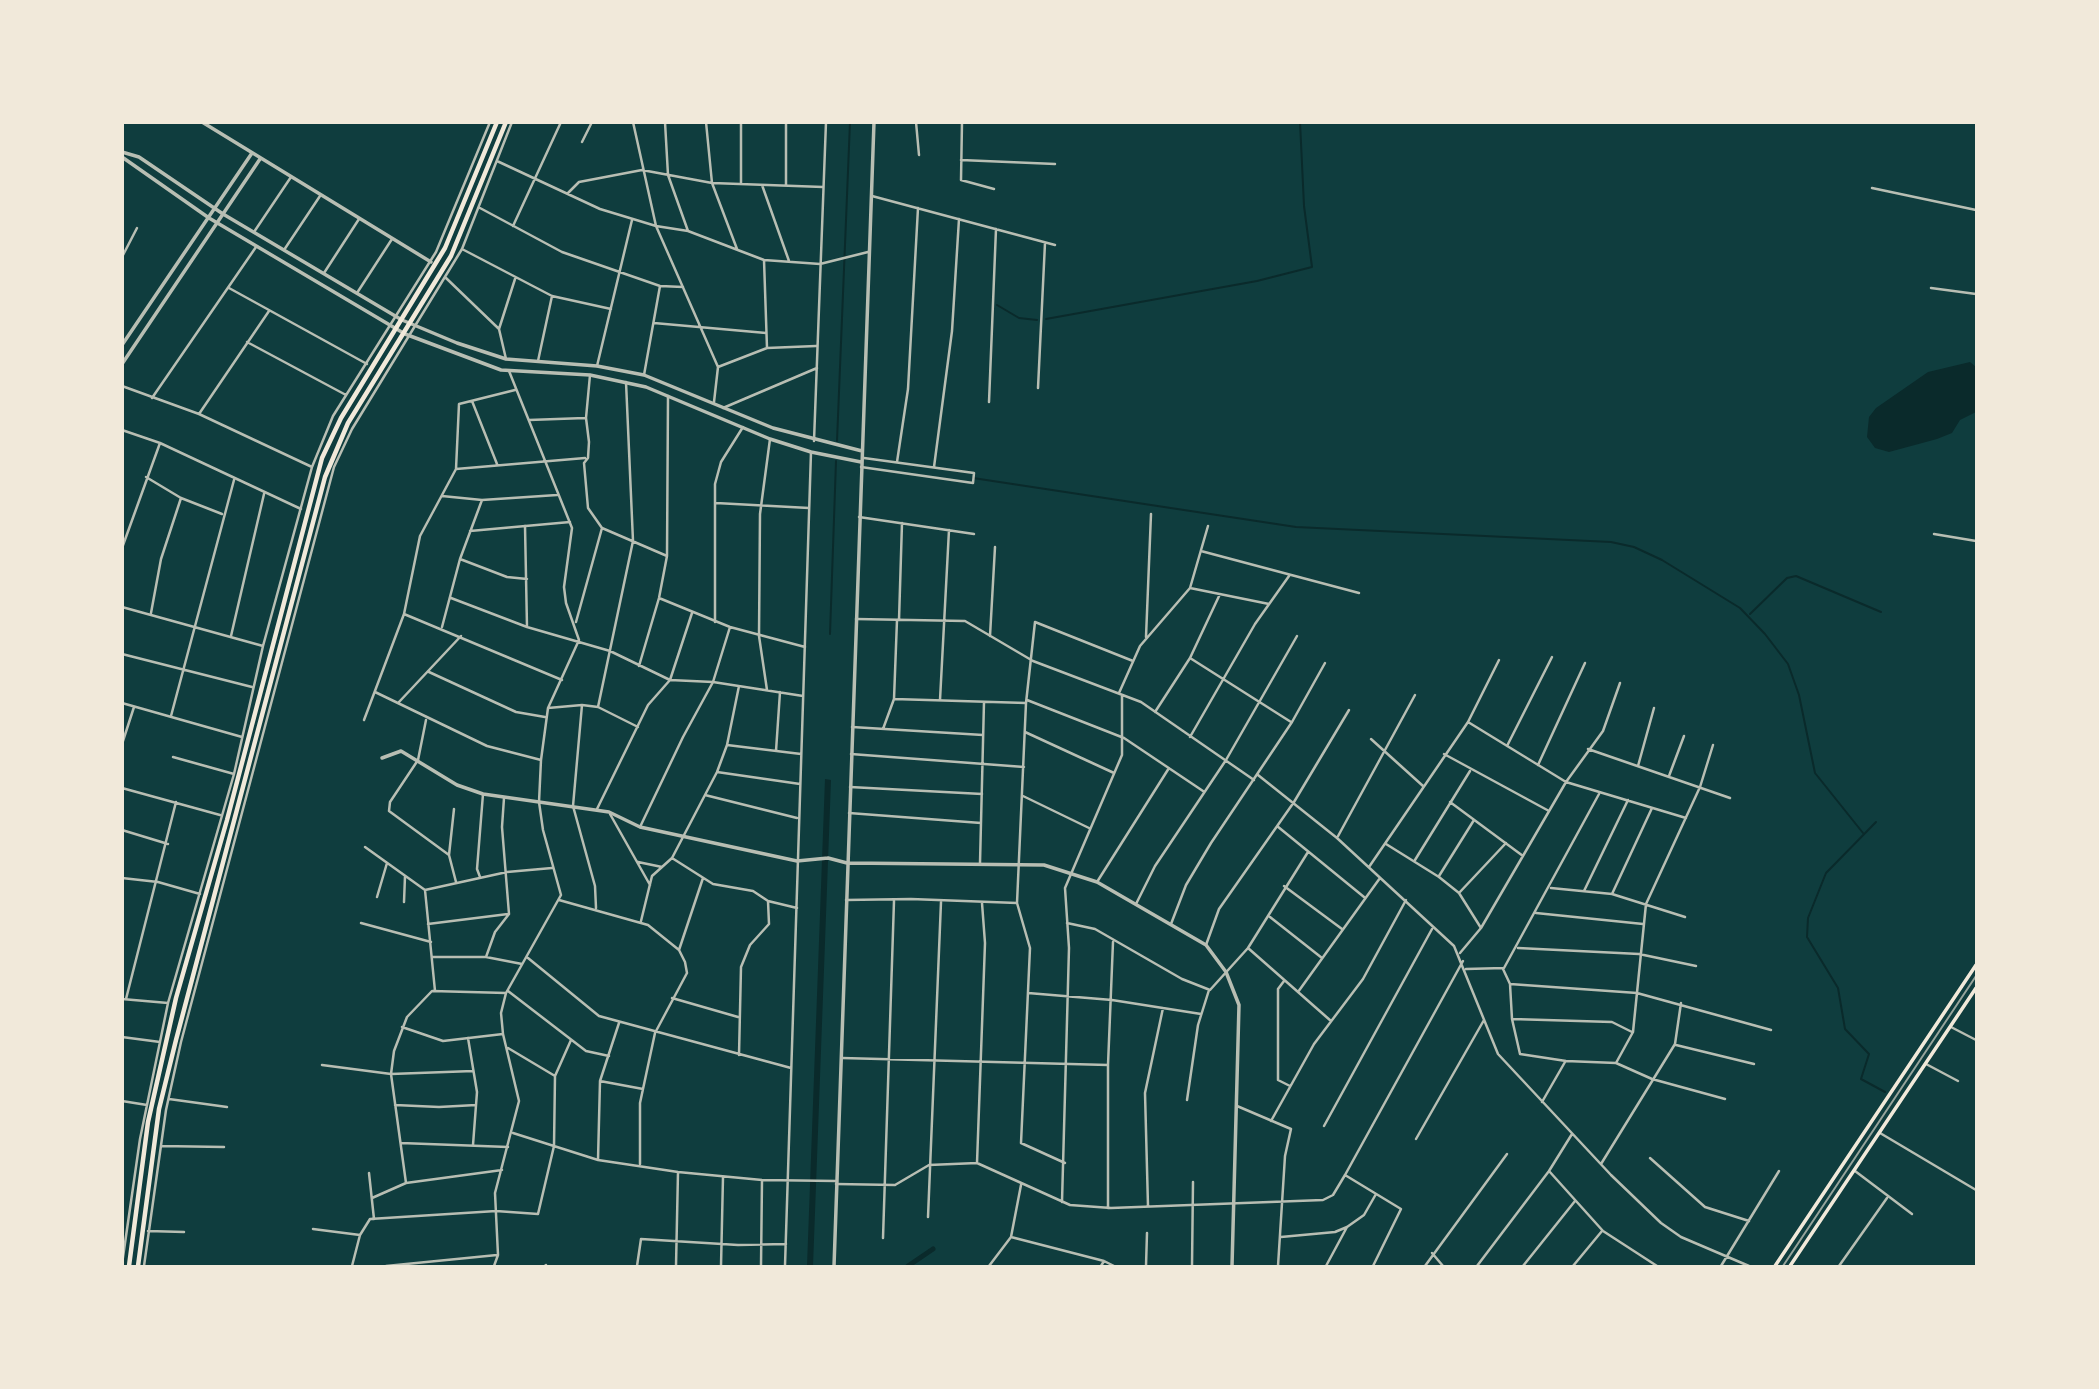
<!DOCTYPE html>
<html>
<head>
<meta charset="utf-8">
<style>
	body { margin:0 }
	#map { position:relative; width:2099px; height:1389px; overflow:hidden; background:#0f3d3e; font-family:"DejaVu Sans",sans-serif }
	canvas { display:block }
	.frame { position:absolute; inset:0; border:124px solid #f1e9da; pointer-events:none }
</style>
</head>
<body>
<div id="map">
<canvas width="2099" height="1389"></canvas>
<div class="frame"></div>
</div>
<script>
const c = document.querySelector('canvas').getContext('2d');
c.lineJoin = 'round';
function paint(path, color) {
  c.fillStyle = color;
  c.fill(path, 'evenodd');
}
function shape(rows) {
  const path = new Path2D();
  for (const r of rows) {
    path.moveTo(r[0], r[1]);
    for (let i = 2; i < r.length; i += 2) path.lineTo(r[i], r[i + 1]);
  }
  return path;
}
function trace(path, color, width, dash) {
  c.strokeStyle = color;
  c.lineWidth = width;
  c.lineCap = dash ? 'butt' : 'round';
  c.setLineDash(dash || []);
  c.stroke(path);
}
const water = shape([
	[1970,362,1976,367,1976,412,1960,420,1952,433,1937,439,1889,452,1875,448,1867,437,1869,417,1876,408,1928,372],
	[825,779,831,780,813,1266,807,1266]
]);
const stream = shape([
	[997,305,1019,318,1037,320],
	[1046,319,1257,281,1312,267,1304,206,1300,122],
	[837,441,850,122],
	[973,478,1296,527,1611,542,1634,547,1662,560,1740,608,1765,634,1788,664,1799,695,1815,773,1863,833],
	[1750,614,1787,578,1796,576,1881,612],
	[830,634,836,461],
	[1876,822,1826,873,1808,918,1807,937,1838,988,1845,1029,1869,1054,1861,1079,1885,1092]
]);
const canal = shape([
	[908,1266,933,1249]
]);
const minor = shape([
	[633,122,656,226,718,367,714,402],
	[665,122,668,175,688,231],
	[706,122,712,183,737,249],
	[916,122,919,155],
	[962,122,961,180,994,189],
	[582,142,592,122],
	[961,160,1055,164],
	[497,161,600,209,656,226,688,231,764,260,820,264,868,252],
	[741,184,741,122],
	[762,185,789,261],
	[786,185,786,122],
	[1872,188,1976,210],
	[568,193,579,182,642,170,712,183,823,187],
	[872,196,1055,245],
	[480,208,562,252,660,286,683,287],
	[513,226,561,122],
	[254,232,291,177],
	[462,249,552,296,611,309],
	[284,250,320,196],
	[122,257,137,228],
	[764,260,767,348],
	[324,273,359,219],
	[446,278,499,329,506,359],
	[229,288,367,364],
	[1931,288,1976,294],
	[357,293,392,239],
	[654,323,766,333],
	[499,329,515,279],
	[247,342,346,395],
	[538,361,552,296],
	[597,366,632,220],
	[718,367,767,348,816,346],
	[590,375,586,418,589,442,588,458,584,463,588,508,602,528,667,556],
	[644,375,660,286],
	[122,386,199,414,312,467],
	[1038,388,1045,243],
	[152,398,256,247],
	[472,401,497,464],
	[989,402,996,229],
	[723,408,817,368],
	[199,414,269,311],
	[529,420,585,418],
	[122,430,160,443,301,509],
	[814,441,826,122],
	[897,462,908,389,918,208],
	[861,467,973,483,974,473,864,458],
	[934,467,952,331,959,219],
	[456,469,585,458],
	[146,477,181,498,222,514],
	[442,496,482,500,557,495],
	[716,503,809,508],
	[859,517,974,534],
	[525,526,527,627],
	[470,531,570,522],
	[1934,534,1976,541],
	[122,548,160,443],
	[1201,551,1359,593],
	[460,559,507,577,527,579],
	[1190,588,1269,604],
	[451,598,527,627,610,651,670,680,713,682,803,696],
	[659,598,730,627,805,647],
	[122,607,263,646],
	[151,613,161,559,181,498],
	[404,614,562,680],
	[856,619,965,621,1033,661,1141,702,1254,780],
	[899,620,902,523],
	[576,622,602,528],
	[715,622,715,484,721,462,743,427],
	[442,627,460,559,482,500],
	[231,636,264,494],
	[990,636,995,547],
	[1146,637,1151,514],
	[122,654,252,687],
	[1190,658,1291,722],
	[639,666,659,598,667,556,668,396],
	[429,672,516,712,545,717],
	[767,690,759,636,760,514,770,439],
	[375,692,487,746,541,760],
	[1119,693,1140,646,1190,588,1208,526],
	[894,699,1026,703],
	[940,700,949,530],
	[1027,700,1124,738,1203,791],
	[399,702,461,636],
	[122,703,242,737],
	[582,705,573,806,595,886,596,908],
	[598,707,633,541,626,382],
	[548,708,582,705,598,707,638,727],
	[1155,712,1190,658,1220,594],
	[171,716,234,480],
	[364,720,404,614,420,536,456,469,459,404,515,390],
	[426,720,418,760,390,802,389,811,449,855],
	[1468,722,1566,782,1686,818],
	[852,727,983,735],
	[883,729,894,699,897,620],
	[1025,732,1114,773],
	[1190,737,1255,624,1289,576],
	[1371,739,1423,786],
	[122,744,134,707],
	[727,745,801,754],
	[1507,746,1552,657],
	[1588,749,1730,798],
	[776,751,780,692],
	[851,754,1024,767],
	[1444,754,1549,811],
	[173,757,234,774],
	[1538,765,1585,663],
	[1638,766,1654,708],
	[717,772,800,784],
	[1258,775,1337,838,1454,946,1498,1054,1611,1175,1661,1223,1681,1237,1749,1266],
	[1669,776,1684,736],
	[850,787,982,794],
	[122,788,220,815],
	[705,795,797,818],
	[1023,796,1089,828],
	[1450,802,1523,856],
	[454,809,449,855,456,882],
	[597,809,648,705,670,680,692,613],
	[849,813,981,823],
	[610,814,650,885],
	[1277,826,1364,897],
	[640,827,683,737,713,682,730,627],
	[122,830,168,844],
	[1337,838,1415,695],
	[1386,844,1439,877,1459,893,1481,928],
	[365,847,425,890,435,991],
	[672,858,713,884,753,891,768,901,797,908],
	[1415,860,1470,771],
	[638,862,662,867],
	[980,863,984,702],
	[1369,867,1468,722,1499,660],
	[1439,876,1474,820],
	[480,877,477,869,483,794],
	[122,878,158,882,200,894],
	[1097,882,1169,768],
	[1284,886,1342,929],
	[1551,888,1612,894,1685,917],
	[425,890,507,872,552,868],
	[1584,891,1628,800],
	[1459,893,1506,843],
	[1612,894,1652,808],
	[377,897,387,863],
	[559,900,648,925,679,950,685,962,687,973,655,1033,640,1103,640,1164],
	[846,900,911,899,1017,903],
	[404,902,405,876],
	[1136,904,1155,866,1226,760,1297,636],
	[1536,913,1643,924],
	[1270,917,1322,958],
	[641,921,652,876,672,858,717,772,727,745,739,686],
	[361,923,431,942],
	[1067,923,1095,929,1182,979,1210,990,1248,948,1308,852],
	[428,924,508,914],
	[1171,924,1186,885,1211,843,1292,722,1325,663],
	[1206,945,1219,909,1294,802,1349,710],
	[1248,948,1331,1021],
	[1518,948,1639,954,1696,966],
	[679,950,703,878],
	[1460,953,1481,928,1566,782,1603,731,1620,683],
	[432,957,486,957,522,964],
	[486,957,495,932,509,914,502,827,504,798],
	[528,958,599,1016,791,1068],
	[1466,969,1504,968,1599,794],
	[1503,969,1510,984,1512,1019,1520,1054,1566,1061,1616,1063,1652,1079,1725,1099],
	[1284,981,1278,989,1278,1080,1290,1086],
	[1510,984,1637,993,1771,1030],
	[508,991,586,1051,609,1056],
	[1298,992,1380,878],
	[1028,993,1112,1000,1201,1014],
	[672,998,738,1017],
	[122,999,168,1003],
	[126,999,176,802],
	[1512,1019,1612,1022,1632,1032],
	[402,1027,443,1041,503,1034],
	[1951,1027,1976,1040],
	[122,1037,160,1042],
	[468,1038,477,1092,473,1145],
	[1676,1045,1754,1064],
	[508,1048,555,1076],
	[739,1055,741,967,750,945,769,924,768,901],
	[842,1058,1108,1065],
	[1616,1063,1633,1032,1646,904,1700,787,1713,745],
	[1926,1064,1958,1081],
	[322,1065,391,1074,473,1071],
	[600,1081,643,1089],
	[169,1099,227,1107],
	[1187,1100,1198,1025,1209,990],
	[122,1101,147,1105],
	[1542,1102,1565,1062],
	[395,1105,439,1107,476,1105],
	[1237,1106,1291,1129,1285,1156,1278,1266],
	[1271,1121,1314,1044,1363,979,1406,900],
	[1324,1126,1432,929],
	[513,1133,598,1160,678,1172,762,1180,836,1181],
	[1880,1133,1976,1190],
	[1416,1139,1484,1020],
	[401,1143,508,1147],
	[161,1146,224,1147],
	[1650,1158,1705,1207,1749,1221],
	[598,1160,600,1081,619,1023],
	[977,1163,985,943,982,903],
	[1065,1163,1021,1143,1030,948,1017,903,1026,703,1035,622,1133,661],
	[1601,1164,1675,1044,1681,1003],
	[1549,1171,1603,1231,1657,1266],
	[1855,1171,1912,1214],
	[369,1173,374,1219],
	[1345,1175,1401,1209,1373,1266],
	[406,1183,391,1074,394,1051,407,1017,432,991,506,993],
	[836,1184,895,1185,929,1165,977,1163,1070,1205,1111,1208,1323,1200,1333,1195,1345,1175,1463,961],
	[372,1198,406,1183,502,1170],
	[1062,1202,1069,948,1065,888,1122,755,1122,695],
	[1148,1206,1145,1093,1163,1008],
	[1108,1208,1108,1065,1113,942],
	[928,1217,941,902],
	[313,1229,360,1235],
	[148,1231,184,1232],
	[1011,1237,1104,1261,1114,1266],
	[1281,1237,1335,1232,1347,1227,1364,1215,1376,1194],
	[883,1238,894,901],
	[1432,1253,1443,1266],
	[122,1264,140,1139,168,1003,234,774,263,646,312,467,333,416,436,252,490,122],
	[144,1266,166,1110,181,1042,334,467,352,429,462,249,512,122],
	[352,1266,360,1235,370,1219,496,1211,538,1214,554,1146,555,1076,571,1040],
	[386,1266,497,1255],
	[494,1266,498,1255,495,1193,519,1101,503,1034,501,1013,506,993,561,895,543,830,539,802,541,760,548,708,579,640,566,603,564,587,572,528,509,371],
	[545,1266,546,1265],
	[637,1266,641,1239,738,1245,786,1244],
	[676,1266,678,1172],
	[721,1266,723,1177],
	[761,1266,762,1180],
	[785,1266,811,452],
	[989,1266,1011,1237,1021,1185],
	[1101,1266,1104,1261],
	[1146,1266,1147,1233],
	[1192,1266,1193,1182],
	[1326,1266,1347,1227],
	[1425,1266,1507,1154],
	[1477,1266,1549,1171,1572,1134],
	[1523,1266,1575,1201],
	[1573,1266,1602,1231],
	[1721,1266,1779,1171],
	[1839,1266,1887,1198]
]);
const tertiary = shape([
	[202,122,431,262],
	[122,152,139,157,223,214,402,320,457,343,506,359,597,366,644,375,773,428,862,451],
	[122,157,209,218,405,334,501,370,590,375,646,387,770,439,811,452,861,462],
	[122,345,252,153],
	[122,364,260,159],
	[382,758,401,751,457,785,483,794,609,812,640,827,797,861,828,858],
	[828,858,847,863,1044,865,1097,882,1206,945,1226,972,1239,1005,1232,1266],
	[834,1266,874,122]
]);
const secondary = shape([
	[1775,1266,1976,965],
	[1790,1266,1976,988]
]);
const trunk = shape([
	[129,1266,148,1122,176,998,227,820,322,458,341,418,445,248,497,122],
	[138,1266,159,1109,176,1040,325,477,348,423,451,256,506,122]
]);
const rail = shape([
	[1783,1266,1976,976]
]);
paint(water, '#0a2a2b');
trace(stream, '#0a2a2b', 2);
trace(canal, '#0a2a2b', 5);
trace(minor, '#b8beb3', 2.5);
trace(tertiary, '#b8beb3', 3.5);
trace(secondary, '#f1e9da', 3.5);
trace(trunk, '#f1e9da', 4.5);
trace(rail, '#97a49c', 2);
</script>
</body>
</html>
